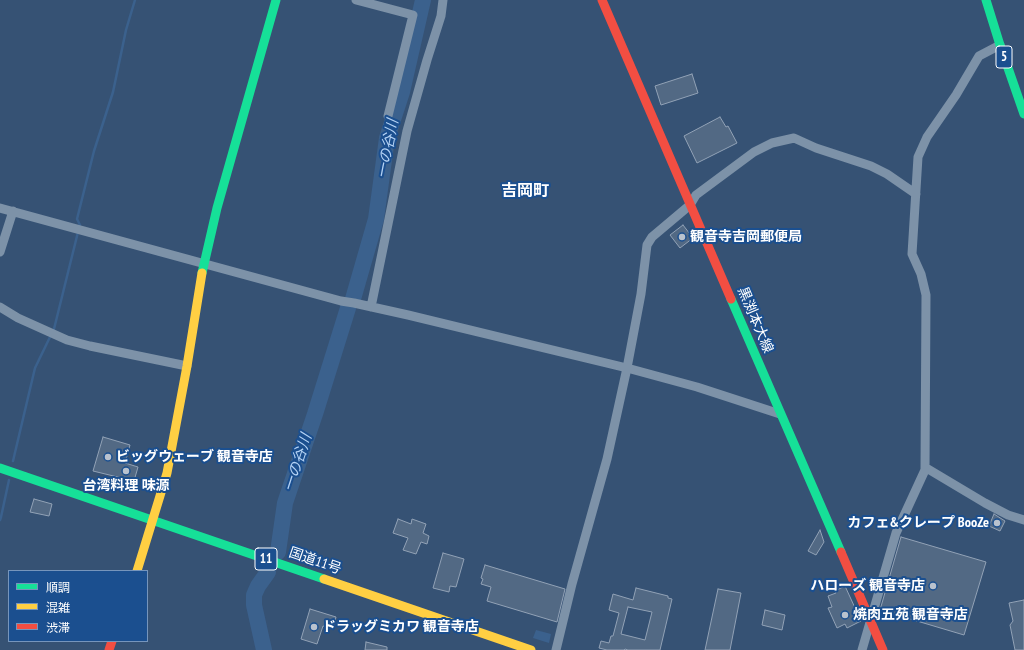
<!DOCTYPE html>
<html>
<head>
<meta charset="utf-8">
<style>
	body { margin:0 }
	#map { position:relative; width:1024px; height:650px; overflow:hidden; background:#365274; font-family:"PT Sans Narrow","Noto Sans JP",sans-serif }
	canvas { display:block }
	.legend { position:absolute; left:8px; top:570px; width:140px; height:72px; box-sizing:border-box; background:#1b4f8f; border:1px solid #7695bc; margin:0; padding:5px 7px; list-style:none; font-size:12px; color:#fff }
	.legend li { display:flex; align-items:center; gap:8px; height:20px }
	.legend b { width:20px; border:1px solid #7695bc }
</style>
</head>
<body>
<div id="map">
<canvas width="1024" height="650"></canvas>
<ul class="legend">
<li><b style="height:5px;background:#16e098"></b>順調</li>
<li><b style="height:5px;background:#ffcf43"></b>混雑</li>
<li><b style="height:5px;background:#f24e42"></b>渋滞</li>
</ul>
</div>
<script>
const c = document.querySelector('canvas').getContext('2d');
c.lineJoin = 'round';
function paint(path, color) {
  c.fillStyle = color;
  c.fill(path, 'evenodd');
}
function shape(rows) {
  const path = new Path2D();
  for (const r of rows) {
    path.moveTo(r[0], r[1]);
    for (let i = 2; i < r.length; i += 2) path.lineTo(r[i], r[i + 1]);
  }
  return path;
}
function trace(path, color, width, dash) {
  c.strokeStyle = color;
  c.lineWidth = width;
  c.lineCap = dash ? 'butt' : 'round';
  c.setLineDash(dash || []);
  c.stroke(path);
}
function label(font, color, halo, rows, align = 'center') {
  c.font = font + ' "PT Sans Narrow","Noto Sans JP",sans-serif';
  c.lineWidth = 4;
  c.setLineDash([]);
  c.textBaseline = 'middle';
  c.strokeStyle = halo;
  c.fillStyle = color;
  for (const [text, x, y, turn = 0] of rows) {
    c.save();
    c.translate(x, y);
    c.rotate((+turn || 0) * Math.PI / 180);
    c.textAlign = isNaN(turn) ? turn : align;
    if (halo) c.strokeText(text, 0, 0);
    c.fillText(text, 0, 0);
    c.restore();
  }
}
const water = shape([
	[536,630,551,634,549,643,533,638]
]);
const stream = shape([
	[80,225,77,219,94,151,113,92,126,30,135,0],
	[54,329,78,232],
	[13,461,35,368,50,337],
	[0,520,1,517,9,480]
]);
const river = shape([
	[353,299,376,219,387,138,402,92,423,0],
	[278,552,285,503,315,414,348,308],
	[264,650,254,605,254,595,258,586,268,572]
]);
const building = shape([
	[692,74,698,93,661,105,655,86,692,74],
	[720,117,726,127,728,126,737,143,697,163,684,136,720,117],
	[683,225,693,238,680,248,670,235,683,225],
	[103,437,130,445,125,463,138,467,134,481,93,471,103,437],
	[34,499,52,504,49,516,30,512,34,499],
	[994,514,1005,521,1000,531,989,526,994,514],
	[398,519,411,524,412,519,426,524,423,533,429,536,427,544,421,542,416,554,403,550,408,538,393,533,398,519],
	[820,530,824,542,816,555,808,551,820,530],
	[901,537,986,562,964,635,880,610,901,537],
	[443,553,464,559,456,587,450,586,449,592,433,588,443,553],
	[485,565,565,589,557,622,487,601,491,587,481,584,483,579,481,578,485,565],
	[845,586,861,621,847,628,845,624,837,628,828,608,832,607,828,596,836,593,835,591,845,586],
	[636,588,668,596,668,598,672,599,660,650,628,650,625,649,624,650,607,650,599,648,601,641,609,643,611,636,613,636,619,613,609,610,613,594,633,600,636,588],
	[628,607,652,612,645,640,621,634,628,607],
	[718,589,741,593,730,650,705,650,718,589],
	[1024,600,1024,650,1015,650,1010,625,1013,621,1009,603,1024,600],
	[310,609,336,617,333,629,323,626,317,644,301,639,310,609],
	[765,610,785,615,782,630,762,625,765,610],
	[366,642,387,647,387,650,365,650,366,642]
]);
const street = shape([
	[356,0,413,15,388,116],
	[0,208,341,301,354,303,408,315,627,368,697,387,780,414],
	[0,252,13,211],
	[0,307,18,318,67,340,90,346,187,366],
	[371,307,407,131,427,60,441,16,443,0],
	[925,470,928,469,985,503,1008,515,1024,520],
	[556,650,572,584,607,459,627,368,641,294,647,245,652,237,690,205,696,195,754,152,772,143,794,138,816,148,871,166,887,174,916,194],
	[862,650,896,533,925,470,926,295,921,274,912,254,918,157,927,137,956,95,979,56,1000,45]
]);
const fast = shape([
	[986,0,1000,45,1024,114],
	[202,273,217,208,276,0],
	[731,299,841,552],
	[0,468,324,579]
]);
const slow = shape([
	[137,571,167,473,187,366,202,273],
	[324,579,531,650]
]);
const jam = shape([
	[602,0,731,299],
	[841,552,883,650],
	[109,650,112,641]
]);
const markers = [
	[682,237,4,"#b9c2ce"],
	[108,457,4,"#b9c2ce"],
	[126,471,4,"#b9c2ce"],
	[997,523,4,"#b9c2ce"],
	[933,586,4,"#b9c2ce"],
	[845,615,4,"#b9c2ce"],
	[314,627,4,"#b9c2ce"]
];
const shields = [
	[1004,57,16],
	[266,559,22]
];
const shieldNames = [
	["5",1004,57],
	["11",266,559]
];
const poiNames = [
	["観音寺吉岡郵便局",690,237],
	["ビッグウェーブ 観音寺店",116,457],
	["台湾料理 味源",126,486,"center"],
	["カフェ&クレープ BooZe",989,523,"right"],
	["ハローズ 観音寺店",925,586,"right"],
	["焼肉五苑 観音寺店",853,615],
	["ドラッグミカワ 観音寺店",322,627]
];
const streetNames = [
	["黒渕本大線",755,320,67],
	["国道11号",315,561,19]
];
const waterNames = [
	["一の谷川",388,149,-79],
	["一の谷川",298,463,-72]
];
const quarterNames = [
	["吉岡町",525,191]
];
paint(water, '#3b618d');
trace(stream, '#3b618d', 2.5);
trace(river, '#3b618d', 16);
paint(building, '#526984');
trace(building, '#92a2b6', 1);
trace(street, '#7d92a8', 9);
trace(fast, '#16e098', 9);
trace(slow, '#ffcf43', 9);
trace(jam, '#f24e42', 9);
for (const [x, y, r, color] of markers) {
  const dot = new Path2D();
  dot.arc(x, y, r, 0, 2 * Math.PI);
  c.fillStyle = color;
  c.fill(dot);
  trace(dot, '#1b4f8f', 1.5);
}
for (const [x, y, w] of shields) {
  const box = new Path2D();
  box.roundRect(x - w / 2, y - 11, w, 22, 3);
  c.fillStyle = '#1b4f8f';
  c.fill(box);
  trace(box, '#fff', 1);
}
label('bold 13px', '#fff', null, shieldNames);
label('bold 14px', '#fff', '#1b4f8f', poiNames, 'left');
label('14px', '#fff', '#1b4f8f', streetNames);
label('italic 15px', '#b5d3f5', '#1b4f8f', waterNames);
label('bold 16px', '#fff', '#1b4f8f', quarterNames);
</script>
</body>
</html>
